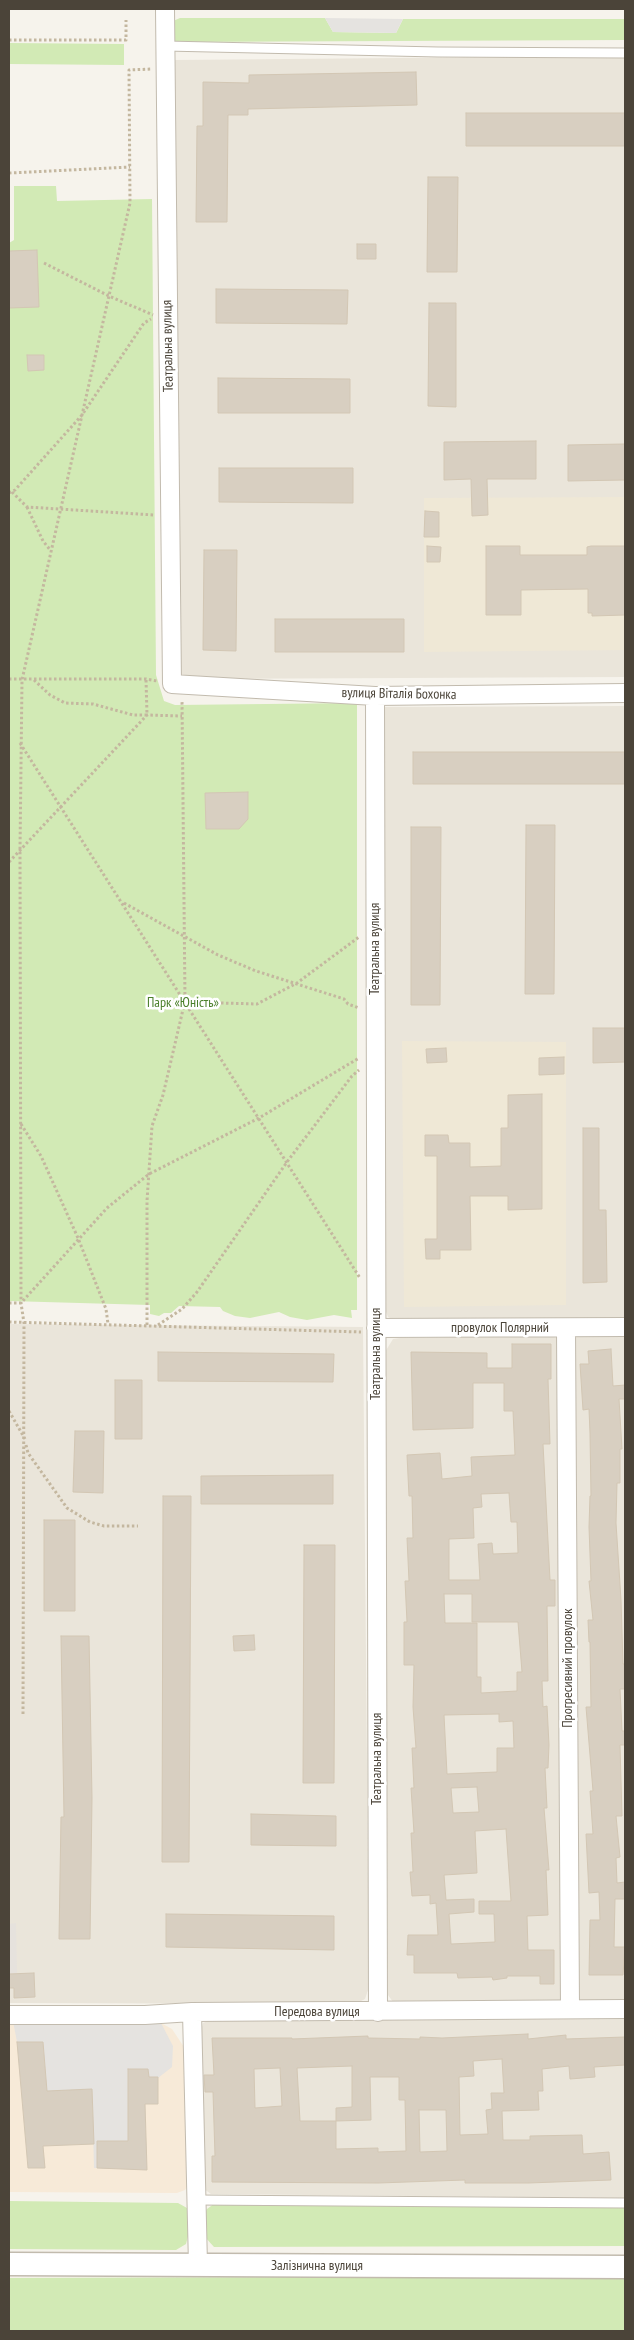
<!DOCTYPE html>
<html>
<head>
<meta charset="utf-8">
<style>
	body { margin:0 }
	#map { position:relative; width:634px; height:2340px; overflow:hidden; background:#f6f3ec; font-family:"PT Sans Narrow",sans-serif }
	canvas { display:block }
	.frame { position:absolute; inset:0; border:10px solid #4b4439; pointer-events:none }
</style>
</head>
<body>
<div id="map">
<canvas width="634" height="2340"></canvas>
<div class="frame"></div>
</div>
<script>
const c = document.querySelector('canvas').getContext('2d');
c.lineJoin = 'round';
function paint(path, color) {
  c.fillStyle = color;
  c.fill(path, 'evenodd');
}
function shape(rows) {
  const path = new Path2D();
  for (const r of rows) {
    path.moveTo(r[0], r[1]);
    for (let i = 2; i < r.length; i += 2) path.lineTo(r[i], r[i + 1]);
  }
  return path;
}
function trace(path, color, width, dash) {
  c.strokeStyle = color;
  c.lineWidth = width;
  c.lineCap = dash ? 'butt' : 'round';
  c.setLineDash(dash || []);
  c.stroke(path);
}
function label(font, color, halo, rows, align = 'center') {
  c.font = font + ' "PT Sans Narrow",sans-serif';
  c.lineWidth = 5;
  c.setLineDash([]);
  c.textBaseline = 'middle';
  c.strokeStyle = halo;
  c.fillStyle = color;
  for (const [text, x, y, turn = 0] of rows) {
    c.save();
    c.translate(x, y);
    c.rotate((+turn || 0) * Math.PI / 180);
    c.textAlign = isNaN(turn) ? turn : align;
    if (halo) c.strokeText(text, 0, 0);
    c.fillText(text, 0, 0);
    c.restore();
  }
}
const residential = shape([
	[625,56,625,677,179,679,174,60],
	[625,706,625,1321,396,1321,388,1317,385,1309,384,707],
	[9,1324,363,1327,369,1987,365,1999,355,2004,9,2003],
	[625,1334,625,2002,578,2001,571,1343,577,1335],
	[550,1336,558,1338,562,2000,554,2003,393,2002,388,1995,385,1352,393,1339,400,1338],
	[625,2019,625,2198,211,2194,204,2189,200,2034,203,2023,210,2020]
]);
const commercial = shape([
	[9,2021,161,2023,172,2029,186,2050,189,2184,185,2190,177,2193,9,2192]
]);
const industrial = shape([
	[16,1923,17,1973,34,1973,35,1997,14,1998,14,1988,9,1988,9,1924]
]);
const education = shape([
	[625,497,625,650,424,652,424,498],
	[402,1041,566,1042,566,1305,404,1307]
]);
const green = shape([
	[180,18,325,18,333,32,396,33,403,19,625,19,625,40,170,42,173,21],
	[9,43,124,44,124,65,9,64],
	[14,186,56,186,57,201,152,199,156,675,164,701,175,705,357,703,357,1310,351,1310,352,1318,334,1315,307,1320,290,1317,279,1312,250,1318,235,1316,223,1311,220,1307,179,1306,171,1313,164,1313,159,1316,150,1314,150,1305,9,1301,9,243,14,240],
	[9,2201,178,2203,187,2208,190,2219,189,2232,186,2244,176,2250,9,2249],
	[215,2203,625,2207,625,2246,214,2247,205,2237,203,2217,207,2209],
	[625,2276,625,2331,9,2331,9,2278]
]);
const parking = shape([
	[325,18,403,19,396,33,333,32],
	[13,2021,161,2023,173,2046,172,2067,158,2078,158,2104,145,2104,147,2170,94,2168,92,2090,47,2093,43,2042,17,2042]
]);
const building = shape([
	[416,72,417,105,248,109,248,115,228,115,227,222,196,222,197,126,203,126,203,82,249,83,249,75,416,72],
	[466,113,625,113,625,146,466,146,466,113],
	[428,177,458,177,457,272,427,272,428,177],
	[357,244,376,244,376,259,357,259,357,244],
	[37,250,39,307,9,308,9,251,37,250],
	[216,289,348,290,347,324,216,323,216,289],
	[429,303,456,303,456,407,428,406,429,303],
	[27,355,44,355,44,370,28,371,27,355],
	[218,378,350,379,350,413,218,413,218,378],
	[536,441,536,479,487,479,488,515,472,516,471,479,444,480,444,442,536,441],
	[625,444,625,480,568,481,568,445,625,444],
	[219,468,353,468,353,503,219,502,219,468],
	[425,511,439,512,439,537,424,537,425,511],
	[427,546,441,547,440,562,427,562,427,546],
	[486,546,520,546,520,555,587,555,587,547,591,546,625,546,625,615,592,616,592,613,588,613,588,589,521,590,521,615,486,615,486,546],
	[204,550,237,550,236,651,203,650,204,550],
	[275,619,404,619,404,652,275,652,275,619],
	[413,752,625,752,625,784,413,784,413,752],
	[248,792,248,819,239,829,206,829,205,793,248,792],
	[526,825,555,825,554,994,525,994,526,825],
	[411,827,441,827,440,1005,411,1005,411,827],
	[593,1028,625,1028,625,1062,593,1063,593,1028],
	[446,1048,447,1062,427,1063,426,1049,446,1048],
	[564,1057,564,1074,539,1075,539,1058,564,1057],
	[542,1094,542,1209,508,1210,508,1196,470,1196,471,1250,440,1250,440,1259,426,1259,425,1239,437,1239,437,1156,425,1156,425,1135,448,1135,449,1143,470,1143,470,1167,501,1166,501,1128,508,1128,508,1095,542,1094],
	[583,1128,599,1128,599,1210,606,1210,607,1282,583,1283,583,1128],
	[512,1344,551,1344,551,1379,548,1379,550,1444,543,1444,550,1580,555,1580,555,1606,547,1606,548,1681,542,1681,543,1707,547,1706,549,1745,548,1768,545,1768,547,1808,544,1808,549,1870,546,1870,548,1915,527,1916,528,1950,554,1950,554,1984,540,1984,540,1976,507,1976,507,1978,493,1980,492,1977,458,1978,457,1973,414,1973,414,1955,407,1955,408,1935,438,1935,436,1903,430,1904,430,1895,412,1896,410,1872,413,1872,411,1833,414,1833,411,1788,414,1788,412,1748,416,1748,413,1707,414,1665,404,1665,404,1622,407,1622,405,1581,409,1581,407,1538,413,1538,412,1496,409,1496,407,1455,440,1453,442,1479,472,1476,471,1457,515,1455,513,1411,504,1411,504,1383,473,1383,473,1428,413,1430,411,1352,487,1353,487,1368,512,1368,512,1344],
	[509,1493,511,1522,517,1522,518,1553,493,1554,492,1543,478,1544,480,1580,449,1580,449,1539,474,1538,473,1508,482,1507,481,1494,509,1493],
	[444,1594,472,1594,472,1622,518,1622,522,1672,517,1672,517,1691,481,1693,481,1677,477,1677,477,1623,445,1623,444,1594],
	[499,1714,499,1722,513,1721,514,1748,497,1748,497,1772,447,1774,444,1715,499,1714],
	[477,1787,479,1812,453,1813,451,1788,477,1787],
	[506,1829,511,1901,479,1901,479,1914,494,1914,495,1942,451,1944,449,1914,474,1912,474,1899,446,1900,444,1875,477,1873,475,1831,506,1829],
	[611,1349,613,1386,625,1385,625,1399,619,1399,622,1449,620,1449,620,1483,617,1483,616,1523,621,1600,623,1664,625,1664,625,1689,620,1689,622,1731,625,1731,625,1745,620,1745,622,1816,616,1816,620,1857,616,1858,617,1883,625,1882,625,1899,615,1899,614,1947,625,1947,623,1975,589,1975,590,1920,600,1920,599,1892,589,1893,586,1834,593,1834,590,1791,593,1791,586,1707,591,1707,590,1642,589,1642,588,1620,593,1620,589,1581,591,1581,589,1527,590,1496,591,1496,590,1433,589,1409,583,1410,580,1364,589,1364,588,1351,611,1349],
	[158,1352,334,1354,333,1382,158,1381,158,1352],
	[115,1380,142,1380,142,1439,115,1439,115,1380],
	[75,1431,104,1431,103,1493,73,1492,75,1431],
	[333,1475,333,1504,201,1504,201,1476,333,1475],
	[163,1496,191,1496,189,1862,162,1862,163,1496],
	[44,1520,75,1520,75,1611,44,1611,44,1520],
	[304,1545,335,1545,334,1783,303,1783,304,1545],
	[254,1635,255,1650,234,1651,233,1636,254,1635],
	[61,1636,89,1636,92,1798,90,1939,59,1939,61,1817,64,1817,61,1636],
	[251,1814,336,1816,336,1846,251,1845,251,1814],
	[166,1914,334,1916,334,1950,166,1947,166,1914],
	[34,1973,35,1997,14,1998,14,1988,9,1988,9,1974,34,1973],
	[528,2034,528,2039,566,2035,566,2039,625,2037,625,2065,594,2067,595,2077,570,2079,569,2066,542,2069,543,2091,538,2091,539,2110,502,2111,503,2140,530,2140,530,2136,582,2135,583,2154,609,2152,611,2180,528,2183,465,2183,465,2180,378,2183,212,2182,212,2156,215,2156,213,2092,205,2092,204,2075,214,2075,212,2038,292,2038,292,2039,368,2036,368,2038,420,2039,420,2037,442,2038,528,2034],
	[502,2059,504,2093,491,2093,492,2109,486,2110,488,2134,460,2135,459,2077,474,2076,473,2061,502,2059],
	[352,2066,352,2107,336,2108,336,2121,371,2120,370,2077,399,2077,399,2100,405,2100,406,2151,378,2152,378,2148,336,2149,336,2121,300,2121,297,2068,352,2066],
	[280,2068,282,2106,255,2108,254,2069,280,2068],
	[419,2110,446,2110,447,2151,420,2152,419,2110],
	[17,2042,43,2042,47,2091,92,2089,94,2144,43,2146,45,2168,28,2168,17,2042],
	[128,2069,148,2069,149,2077,158,2077,158,2104,145,2104,147,2170,97,2168,97,2141,128,2141,128,2069]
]);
const path = shape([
	[9,40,126,40,126,20],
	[9,173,130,167],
	[44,263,109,296,153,315],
	[12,492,27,507,154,515],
	[9,493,15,490,82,415,144,323,151,319],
	[27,507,43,541,51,551],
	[9,679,146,679,157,681],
	[34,680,50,695,65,703,93,704,133,715,147,715,146,679],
	[20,743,360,1278],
	[9,862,147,715,182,716],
	[124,903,218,955,256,971,344,999,348,1004,359,1008],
	[186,1002,257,1004,297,983,359,937],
	[21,1124,41,1156,78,1238,106,1309,108,1324],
	[9,1303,21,1303,107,1208,149,1174,259,1118,359,1058],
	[9,1322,361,1332],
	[147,1325,147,1201,152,1126,163,1095,185,1001,182,700],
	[158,1325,182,1309,197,1292,287,1162,352,1076,359,1070],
	[9,1411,25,1439],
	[26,1445,28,1453,67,1508,90,1522,104,1526,138,1526],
	[23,1714,24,1323,21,1303,20,850,22,680,130,203,129,70,151,69]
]);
const service = shape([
	[165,46,438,52,625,53],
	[196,2200,625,2203]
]);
const minor = shape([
	[165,9,172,684,375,696,625,693],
	[375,696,378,2012],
	[376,1328,625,1327],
	[566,1328,570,2009],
	[192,2012,198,2265],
	[9,2015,145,2015,192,2012,625,2009]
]);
const tertiary = shape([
	[9,2264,625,2267]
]);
const streetNames = [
	["Театральна вулиця",168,346,-91],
	["вулиця Віталія Бохонка",399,694,1],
	["Театральна вулиця",375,949,-90],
	["провулок Полярний",500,1328],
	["Театральна вулиця",376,1354,-90],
	["Прогресивний провулок",568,1668,-90],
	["Театральна вулиця",377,1759,-90],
	["Передова вулиця",317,2012],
	["Залізнична вулиця",317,2266]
];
const parkNames = [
	["Парк «Юність»",183,1003]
];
paint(residential, '#eae5da');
paint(commercial, '#f7ead8');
paint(industrial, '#e6e2dd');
paint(education, '#efe8d6');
paint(green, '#d2eab5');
paint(parking, '#e5e3e0');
paint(building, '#d8cfc1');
trace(building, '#d3c7b4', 1);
trace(service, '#c2bbae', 11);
trace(minor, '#c2bbae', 20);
trace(tertiary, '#c2bbae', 25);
trace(path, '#c4b79f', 3, [2.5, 2.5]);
trace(service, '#fff', 9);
trace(minor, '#fff', 18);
trace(tertiary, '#fff', 22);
label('14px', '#4b4439', '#fff', streetNames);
label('14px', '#4a7f2a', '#fff', parkNames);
</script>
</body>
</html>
